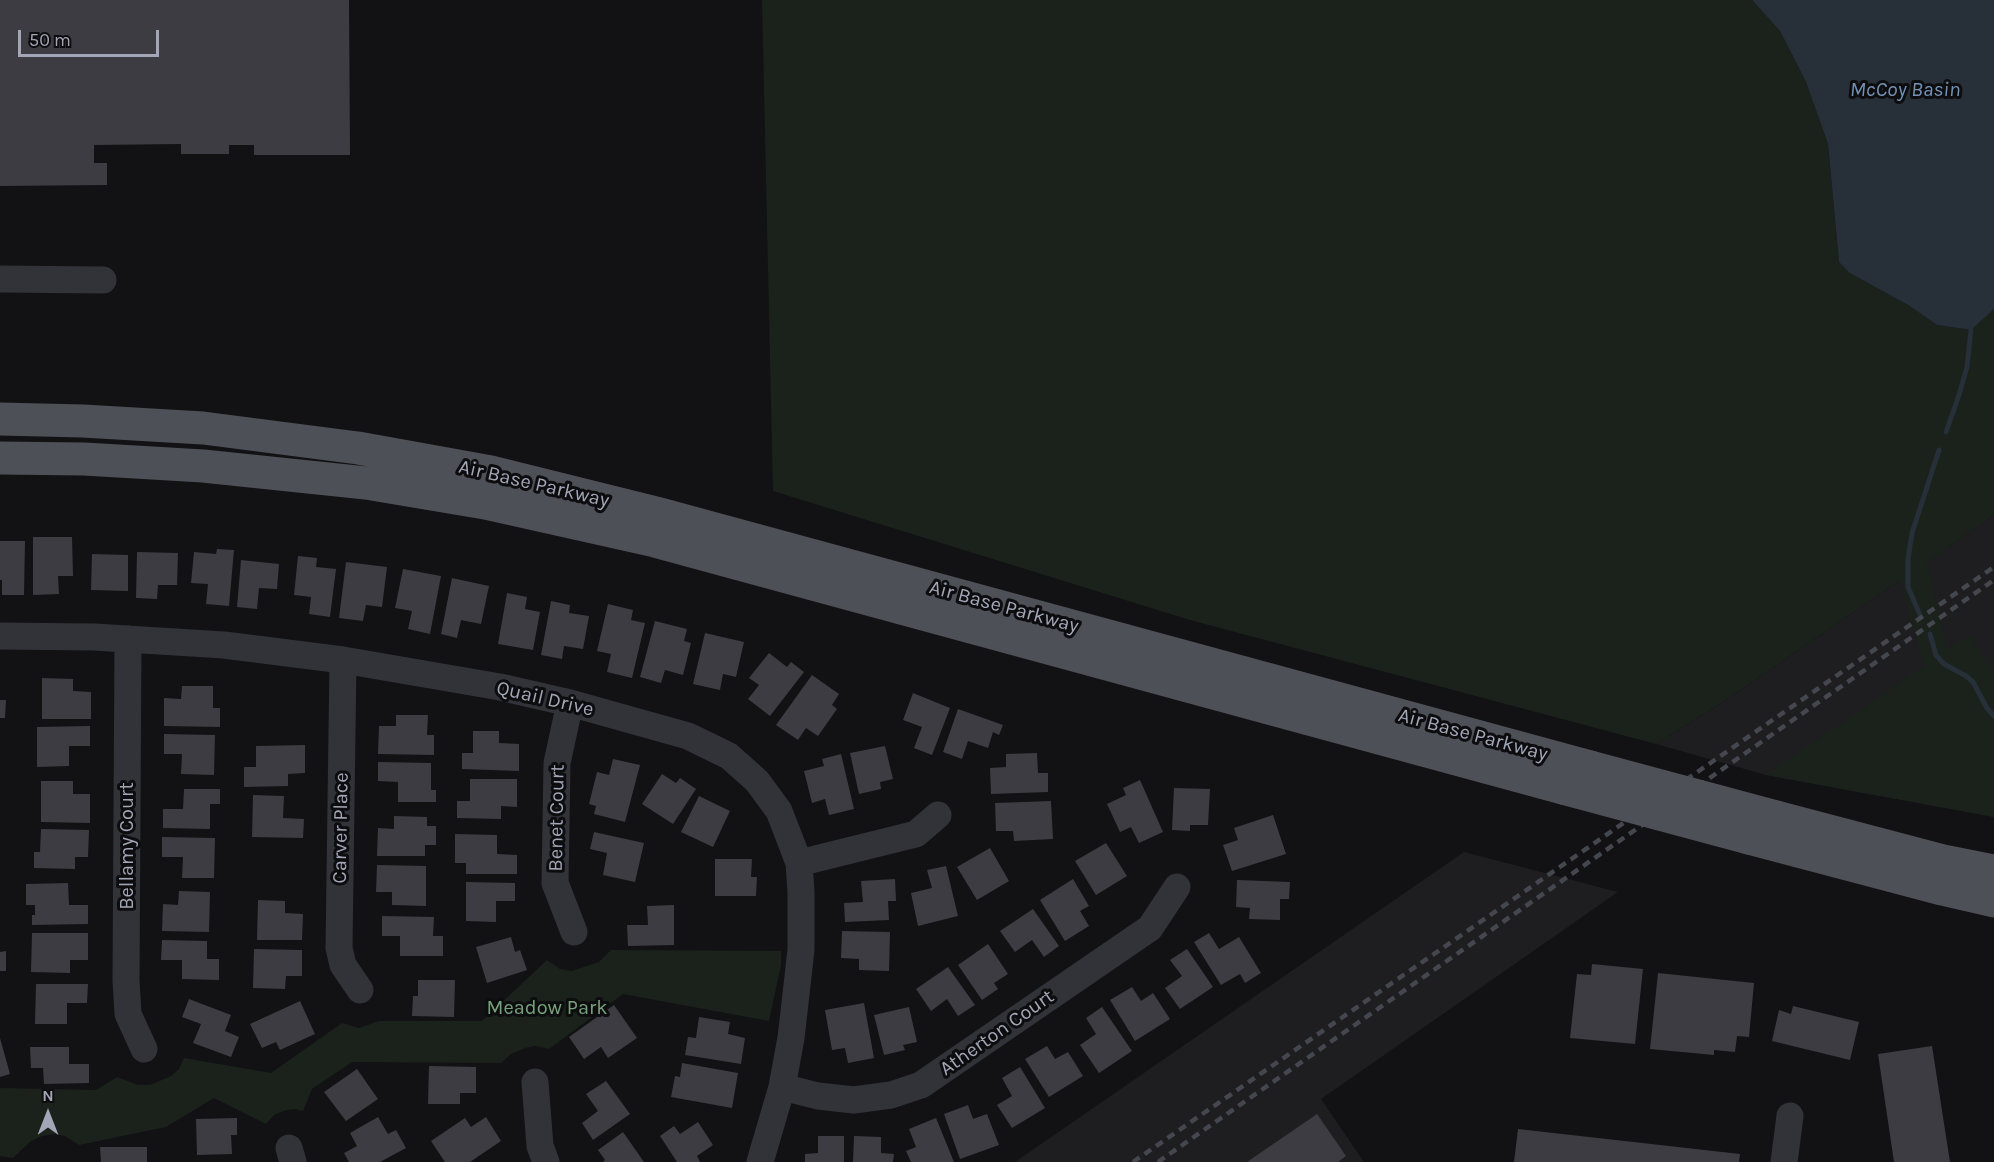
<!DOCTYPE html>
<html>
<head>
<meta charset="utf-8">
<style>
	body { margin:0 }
	#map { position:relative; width:1994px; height:1162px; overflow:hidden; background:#121214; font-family:Karla,sans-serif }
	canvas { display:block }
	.north { position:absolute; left:18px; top:1084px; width:60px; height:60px; -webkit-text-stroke:4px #0d0d0f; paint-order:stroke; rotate:0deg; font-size:16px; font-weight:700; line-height:24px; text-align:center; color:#a2a6b6 }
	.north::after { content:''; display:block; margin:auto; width:21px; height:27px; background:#a2a6b6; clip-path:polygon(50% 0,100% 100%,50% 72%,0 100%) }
	.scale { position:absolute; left:18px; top:30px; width:141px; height:27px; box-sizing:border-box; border:3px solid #a2a6b6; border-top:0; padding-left:8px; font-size:18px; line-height:21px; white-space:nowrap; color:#a2a6b6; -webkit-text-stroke:4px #0d0d0f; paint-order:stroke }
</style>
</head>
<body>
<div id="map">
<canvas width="1994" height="1162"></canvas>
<div class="north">N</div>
<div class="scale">50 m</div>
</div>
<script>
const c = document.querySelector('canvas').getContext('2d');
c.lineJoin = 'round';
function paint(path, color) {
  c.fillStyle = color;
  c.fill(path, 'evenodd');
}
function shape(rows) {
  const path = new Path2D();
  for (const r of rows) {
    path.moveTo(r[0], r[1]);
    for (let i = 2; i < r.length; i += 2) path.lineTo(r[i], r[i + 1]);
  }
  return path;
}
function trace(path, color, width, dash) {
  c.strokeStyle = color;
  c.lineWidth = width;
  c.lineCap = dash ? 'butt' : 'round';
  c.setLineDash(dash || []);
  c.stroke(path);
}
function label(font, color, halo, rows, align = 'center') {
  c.font = font + ' Karla,sans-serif';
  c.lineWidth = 6;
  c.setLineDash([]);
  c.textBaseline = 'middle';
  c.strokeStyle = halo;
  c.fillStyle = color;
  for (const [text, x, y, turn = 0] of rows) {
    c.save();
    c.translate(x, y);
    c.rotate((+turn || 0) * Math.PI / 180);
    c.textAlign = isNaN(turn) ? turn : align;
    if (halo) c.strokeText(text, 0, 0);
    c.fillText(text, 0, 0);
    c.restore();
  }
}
const built = shape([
	[1994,515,1994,817,1766,775,1656,744,1729,698],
	[1464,852,1618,892,1321,1099,1364,1162,1015,1162]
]);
const green = shape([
	[762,0,1752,0,1780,31,1806,82,1828,144,1839,262,1851,273,1908,305,1937,325,1970,330,1994,309,1994,515,1927,562,1947,650,1968,636,1994,670,1994,817,1766,775,1924,666,1900,580,1729,698,1656,744,1190,620,773,491],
	[611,950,781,951,781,965,769,1021,623,994,549,1049,536,1046,525,1048,511,1054,501,1063,352,1062,312,1089,303,1111,295,1109,286,1110,274,1115,266,1124,214,1098,166,1127,79,1145,65,1136,55,1134,42,1136,31,1141,13,1158,0,1156,0,1088,96,1090,117,1077,138,1085,150,1085,171,1076,179,1069,184,1058,271,1073,342,1023,359,1028,379,1021,482,1021,547,960,560,969,572,971,599,962]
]);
const water = shape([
	[1752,0,1994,0,1994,309,1971,330,1937,325,1908,305,1850,273,1839,262,1828,144,1806,82,1780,31]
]);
const stream = shape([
	[1946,432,1959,395,1967,367,1971,330],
	[1921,617,1908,587,1908,559,1912,533,1939,450],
	[1930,634,1936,655,1944,664,1966,676,1973,682,1987,708,1994,716]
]);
const building = shape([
	[0,0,349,0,350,155,254,155,254,145,229,145,229,154,181,154,181,144,94,145,94,163,107,163,107,185,0,186],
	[33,537,72,537,73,576,58,576,59,594,33,595],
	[0,541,25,541,24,595,2,595,2,580,0,580],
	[217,549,234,550,229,606,206,604,208,584,191,583,194,552,216,554],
	[137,552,178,553,177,585,158,585,157,599,136,598],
	[92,554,128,555,128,591,91,590],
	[298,556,317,558,316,567,336,569,330,617,309,614,311,597,294,595],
	[241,560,279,564,277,589,259,588,257,609,237,607],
	[346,562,387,567,382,607,366,605,363,621,339,618],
	[403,569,441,576,430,634,408,629,412,611,395,608],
	[452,578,489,586,481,624,461,620,457,638,441,634],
	[507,593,527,597,525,609,540,612,533,650,498,644],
	[551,601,570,605,569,613,589,616,583,649,564,646,562,659,541,655],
	[608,604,633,610,631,620,645,623,632,678,607,672,611,654,597,651],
	[655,621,687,629,684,641,691,643,683,675,665,670,661,683,640,677],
	[705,633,744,642,736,677,723,674,720,690,693,684],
	[769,653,787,667,791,662,804,672,770,716,748,699,759,685,749,678],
	[812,675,839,694,832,705,837,709,818,736,806,728,798,740,776,725],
	[42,678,73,679,73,691,91,692,91,719,42,719],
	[182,686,213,686,213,708,220,708,220,727,164,726,164,698,181,699],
	[913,693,950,708,932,755,914,748,922,727,903,720],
	[0,700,6,700,5,718,0,718],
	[958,709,1003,725,999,735,993,732,988,748,968,741,962,759,943,752],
	[396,715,428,715,427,735,434,735,434,755,378,754,379,726,396,726],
	[90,726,90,746,69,746,69,766,37,767,37,727],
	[473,731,499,731,499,743,519,744,519,771,462,769,462,753,473,753],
	[164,734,215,735,214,775,181,774,182,754,164,754],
	[305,745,305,773,288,774,288,786,244,787,244,767,256,767,256,746],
	[885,746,893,779,880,782,881,789,859,794,850,753],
	[1037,753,1038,773,1048,773,1048,792,991,794,990,768,1006,767,1006,754],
	[841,754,854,809,829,815,825,799,812,803,804,771,824,766,822,759],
	[613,759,640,765,625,822,594,814,596,806,589,804,597,772,609,775],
	[378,762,431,763,431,790,436,790,436,802,398,802,398,782,378,781],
	[662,774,676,783,680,778,696,789,673,824,642,804],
	[470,779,517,779,517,807,501,806,501,819,457,818,457,801,470,801],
	[1140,780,1163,832,1139,843,1131,827,1120,832,1107,804,1126,795,1123,788],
	[41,781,73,781,73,794,90,794,90,823,41,822],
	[1174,788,1210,789,1208,825,1190,825,1190,831,1172,830],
	[184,789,220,789,220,804,210,804,210,829,163,828,163,809,183,809],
	[253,795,284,796,283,818,304,819,303,838,252,837],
	[699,796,730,811,713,847,681,832],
	[1051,801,1053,839,1014,841,1013,831,996,831,995,803],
	[1273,815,1286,854,1232,871,1223,845,1238,840,1234,828],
	[394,816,427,817,427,826,436,826,436,845,425,845,425,856,377,856,378,828,394,829],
	[41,829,89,830,88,857,75,857,75,869,34,868,34,852,40,852],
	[594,832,644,843,635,882,603,875,607,853,590,849],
	[455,834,497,835,497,854,517,855,517,874,466,874,466,863,455,863],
	[162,837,215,838,214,878,182,878,183,857,162,857],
	[1106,843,1127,876,1096,895,1075,861],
	[990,848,1009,881,977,900,957,867],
	[715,859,752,859,751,877,757,877,756,896,715,896],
	[377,865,426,866,426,906,392,905,392,892,376,892],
	[946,866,958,916,918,926,911,893,932,888,927,870],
	[895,879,896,901,888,901,889,920,845,922,844,903,863,902,861,881],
	[1073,879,1089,906,1080,911,1089,926,1065,941,1040,900],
	[1237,880,1290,882,1289,899,1280,899,1280,920,1249,919,1250,908,1236,907],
	[466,882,515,883,515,901,496,901,496,922,466,921],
	[68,883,69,905,88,905,88,924,32,925,32,915,35,915,35,905,26,905,26,884],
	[179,891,210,892,209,932,162,931,163,904,178,905],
	[258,900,285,901,285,913,303,914,302,940,257,940],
	[674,905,674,945,628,946,627,925,648,925,647,906],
	[1033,909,1059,946,1044,957,1032,940,1015,952,1000,931],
	[382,916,434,917,433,936,443,936,443,956,400,956,400,936,382,936],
	[842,931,890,932,889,971,859,970,859,959,841,958],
	[32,933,88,933,88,960,70,960,70,973,31,972],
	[1209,933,1219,949,1239,937,1261,973,1245,983,1240,974,1221,985,1194,942],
	[511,937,515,952,520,950,527,970,487,983,476,947],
	[162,940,207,941,207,959,219,959,219,980,182,979,182,960,161,960],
	[988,944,1008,974,994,983,998,989,982,1000,958,965],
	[254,949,302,950,302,976,286,976,285,989,253,988],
	[1187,949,1213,987,1180,1009,1165,988,1182,976,1170,960],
	[6,951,6,971,0,971,0,952],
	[1592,964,1643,969,1635,1044,1570,1038,1577,974,1591,975],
	[948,967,975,1005,958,1016,947,999,931,1011,916,989],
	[1658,973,1754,983,1749,1037,1737,1036,1735,1052,1714,1050,1714,1055,1650,1049],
	[418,980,455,980,454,1017,412,1016,413,996,418,996],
	[36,984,88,984,87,1003,67,1003,67,1024,35,1024],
	[1132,987,1141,1001,1153,993,1170,1019,1135,1041,1110,1000],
	[189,999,231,1015,225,1031,239,1037,231,1057,193,1043,201,1024,182,1017],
	[300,1001,315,1034,280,1050,276,1042,262,1048,250,1024],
	[864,1003,874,1058,848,1063,845,1048,832,1050,825,1010],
	[614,1005,637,1038,608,1058,601,1047,584,1059,569,1037],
	[1793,1006,1859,1022,1850,1060,1772,1041,1779,1010,1791,1014],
	[909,1007,917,1042,903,1045,905,1050,884,1055,874,1015],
	[1102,1007,1132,1051,1099,1073,1080,1045,1096,1034,1086,1018],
	[699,1017,730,1022,728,1034,745,1038,741,1064,685,1055,688,1037,696,1038],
	[0,1038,10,1074,0,1077],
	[1047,1046,1055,1059,1068,1052,1083,1076,1049,1097,1025,1059],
	[1932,1046,1950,1162,1894,1162,1878,1054],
	[30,1047,69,1047,69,1064,89,1064,89,1083,44,1084,43,1068,31,1068],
	[682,1063,738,1073,732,1108,671,1097,675,1076,680,1077],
	[429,1066,476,1067,476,1093,460,1093,460,1104,428,1104],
	[1020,1067,1045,1108,1012,1128,997,1105,1012,1096,1002,1078],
	[357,1069,378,1099,346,1121,324,1092],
	[606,1081,630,1114,593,1140,582,1123,598,1111,586,1094],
	[968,1105,973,1119,987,1114,999,1145,960,1159,944,1114],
	[1317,1114,1346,1156,1338,1162,1247,1162],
	[378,1117,388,1134,396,1130,406,1148,380,1162,349,1162,344,1153,357,1146,350,1133],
	[486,1117,501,1141,470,1162,445,1162,431,1141,465,1118,471,1127],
	[237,1118,237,1135,231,1135,232,1154,197,1155,196,1119],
	[936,1118,954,1162,911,1162,906,1151,916,1147,909,1129],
	[698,1122,713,1145,697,1156,700,1162,677,1162,660,1136,674,1126,680,1134],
	[1518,1129,1740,1154,1739,1162,1514,1162],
	[623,1132,644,1162,603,1162,605,1160,598,1150],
	[818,1136,844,1136,844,1162,805,1162,805,1154,818,1153],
	[854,1136,881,1137,881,1153,894,1154,893,1162,853,1162],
	[100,1147,147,1147,147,1162,101,1162]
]);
const minor = shape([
	[0,279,103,280],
	[0,636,94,637,224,645,343,660,500,687,570,703,688,736,729,756,757,781,779,811,799,863,801,892,801,950,791,1038,782,1087,760,1162],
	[128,639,126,980,128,1014,144,1049],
	[343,660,339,948,343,965,360,990],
	[570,703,557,763,555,883,574,932],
	[799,863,916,834,938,815],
	[535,1082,540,1146,546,1162],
	[782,1087,818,1096,854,1100,891,1095,921,1085,1150,928,1177,887],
	[289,1148,293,1162],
	[1784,1162,1790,1116]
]);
const major = shape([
	[0,419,83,421,203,428,358,448,491,472,660,514,1590,767],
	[0,458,84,459,203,466,366,483,485,503,655,541,1563,788],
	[1776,817,1943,861,1994,871],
	[1749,838,1942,889,1994,901]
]);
const rail = shape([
	[1133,1162,1994,567],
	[1158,1162,1994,580]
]);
const majorBridge = shape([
	[1590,767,1776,817],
	[1563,788,1749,838]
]);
const streetNames = [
	["Air Base Parkway",534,484,13],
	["Air Base Parkway",1004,607,15],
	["Quail Drive",545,699,13],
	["Air Base Parkway",1473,735,15],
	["Benet Court",557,818,-89],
	["Carver Place",341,828,-89],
	["Bellamy Court",127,846,-90],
	["Atherton Court",997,1033,-35]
];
const parkNames = [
	["Meadow Park",547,1008]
];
const waterNames = [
	["McCoy Basin",1905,90]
];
paint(built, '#1e1e21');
paint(green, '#1a221b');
paint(water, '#272f38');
trace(stream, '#272f38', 5);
paint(building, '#3c3c42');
trace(minor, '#323339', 27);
trace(major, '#4e5058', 33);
trace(rail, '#45474e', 4.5, [8, 6]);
trace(majorBridge, '#4e5058', 33);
label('20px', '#a2a6b6', '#0d0d0f', streetNames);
label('20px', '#76a37c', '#0d0d0f', parkNames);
label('italic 21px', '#7492b5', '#0d0d0f', waterNames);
</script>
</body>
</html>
